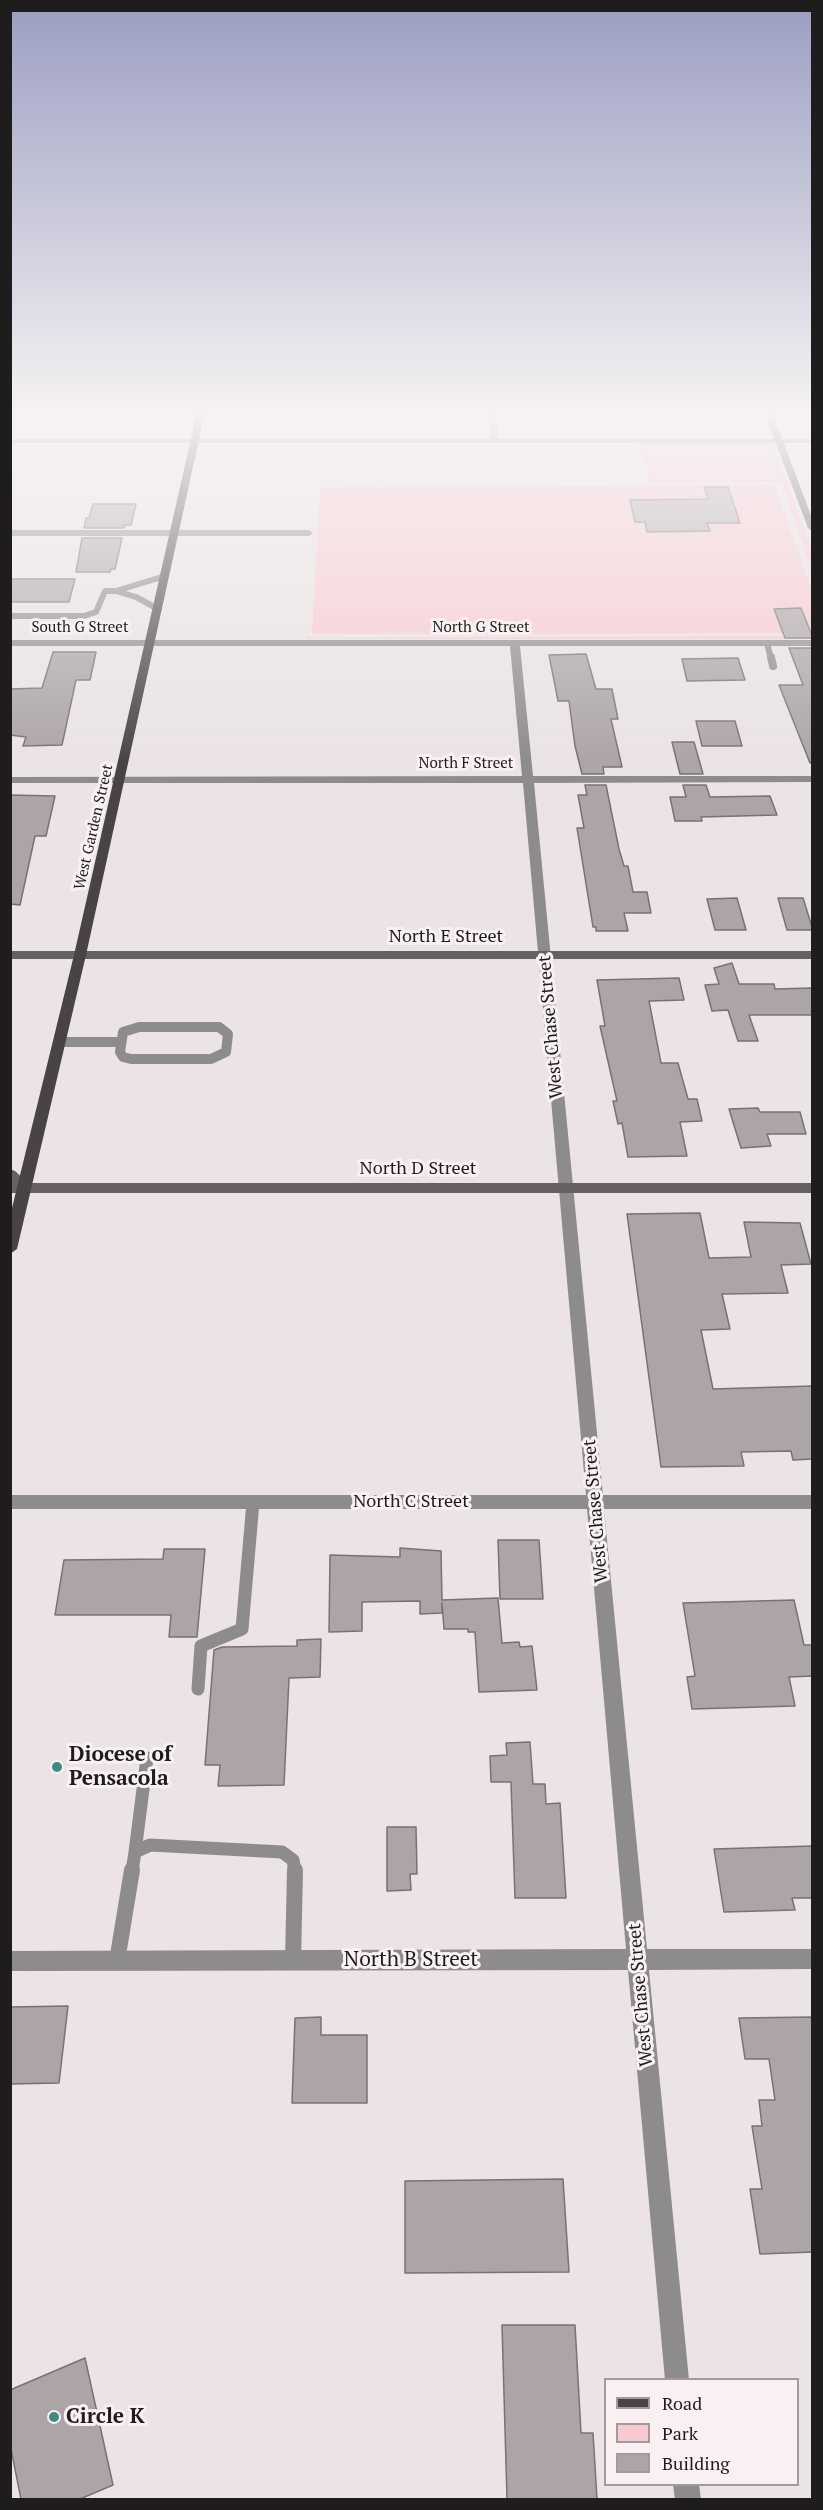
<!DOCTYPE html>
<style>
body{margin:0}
#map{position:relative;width:823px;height:2510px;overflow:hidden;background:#ebe3e4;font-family:"PT Serif",serif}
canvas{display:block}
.frame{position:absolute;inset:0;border:12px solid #1f1c1d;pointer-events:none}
.legend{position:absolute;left:604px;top:2378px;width:195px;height:108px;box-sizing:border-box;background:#f9f0f1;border:2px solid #a29b9c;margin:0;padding:8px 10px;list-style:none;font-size:18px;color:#1f1c1d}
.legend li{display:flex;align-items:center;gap:12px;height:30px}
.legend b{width:30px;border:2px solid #a29b9c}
</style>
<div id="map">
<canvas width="823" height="2510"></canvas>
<div class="frame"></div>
<ul class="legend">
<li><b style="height:8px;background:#494343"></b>Road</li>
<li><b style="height:16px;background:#f8c9cf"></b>Park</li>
<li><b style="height:16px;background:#aca4a5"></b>Building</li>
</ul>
</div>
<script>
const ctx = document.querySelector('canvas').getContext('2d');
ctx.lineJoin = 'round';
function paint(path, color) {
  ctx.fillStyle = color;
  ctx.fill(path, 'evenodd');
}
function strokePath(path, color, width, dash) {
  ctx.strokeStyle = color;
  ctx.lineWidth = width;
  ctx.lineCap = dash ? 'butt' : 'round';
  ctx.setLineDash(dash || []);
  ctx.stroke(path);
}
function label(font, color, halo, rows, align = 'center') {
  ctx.font = font + ' "PT Serif",serif';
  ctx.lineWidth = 6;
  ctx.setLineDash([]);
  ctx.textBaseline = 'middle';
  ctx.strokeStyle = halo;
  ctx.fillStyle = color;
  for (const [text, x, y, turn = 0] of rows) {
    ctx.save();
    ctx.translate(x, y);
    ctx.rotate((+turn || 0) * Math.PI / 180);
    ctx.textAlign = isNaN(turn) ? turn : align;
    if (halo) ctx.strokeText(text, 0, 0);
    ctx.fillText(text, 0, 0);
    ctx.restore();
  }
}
const green = new Path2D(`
 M639,443H772L812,549V570L781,484L773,482L651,483Z
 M774,484L812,591V633L312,634L320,487Z
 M307,636L312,638L812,636V639H307Z`);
const building = new Path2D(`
 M704,487H728L740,523H707L710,531L647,532L645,522H635L630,500L708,499Z
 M93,504H136L131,525H125L124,528H84L86,518H89Z
 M82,538H122L115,569H111L110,572H76Z
 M10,579H75L69,602H10Z
 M801,608L813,638H785L774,609Z
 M789,648H813V762L810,763L779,685H803Z
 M53,652H96L90,680H76L62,745L23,746L26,737L10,735V689L42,688Z
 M586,654L596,689H612L618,719H611L622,767H603L604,774H582L575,746L569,701H558L549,655Z
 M738,658L745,680L687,681L682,659Z
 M696,721H735L742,746H702Z
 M672,742H694L703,774H680Z
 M585,785H606L619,849L624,866H628L633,892H647L651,913H624L628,931H596V927H593L577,828H584L578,795H587Z
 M683,785H706L710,797L770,796L777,815L701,817L702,821H675L670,797H686Z
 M10,795L55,796L46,836H35L20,905L10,904Z
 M737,898L746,930H715L707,899Z
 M778,898H803L813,930H787Z
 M732,963L739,984H774L775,989L813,988V1015H749L758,1041H738L728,1010L712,1011L705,985L719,984L714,968Z
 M679,978L684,1000L649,1001L661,1063H678L688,1099H697L702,1121L680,1122L687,1156L628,1157L622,1123L618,1124L613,1101H617L600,1026H605L597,980Z
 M758,1108L760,1112H800L806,1134H767L771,1146L741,1148L729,1109Z
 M700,1213L709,1258L751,1257L744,1222L800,1223L811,1264L781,1265L788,1293L722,1294L730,1329L701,1330L713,1389L813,1386V1459L793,1460L791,1451L741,1452L744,1466L661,1467L627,1214Z
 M498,1540H539L543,1599H500Z
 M400,1548L441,1551L442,1600L498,1598L502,1643L519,1642L520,1647L532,1646L537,1690L479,1692L475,1632H468V1629H444L442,1603V1613L420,1614V1601L362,1602V1631L329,1632L330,1555L400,1557Z
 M164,1549H205L197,1637H169L171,1615H55L64,1560L163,1559Z
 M794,1600L804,1645H813V1676L789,1677L795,1706L692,1709L687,1677L695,1676L683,1603Z
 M321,1639L320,1677L289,1678L284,1785L218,1786L220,1765H205L214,1650L222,1647L297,1646V1640Z
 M530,1742L533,1784H545L546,1804L560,1803L566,1898H515L511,1782H491L490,1756L507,1755L506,1743Z
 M387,1827H416L417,1874H410L411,1890L387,1891Z
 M813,1846V1898H792L795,1910L724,1912L714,1849Z
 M68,2006L59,2083L10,2084V2007Z
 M321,2017V2035H367V2103H292L295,2018Z
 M813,2017V2252L760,2254L750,2189H762L752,2126H762L759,2100H775L769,2059H745L739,2018Z
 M563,2179L569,2272L405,2273V2181Z
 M502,2325H575L581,2433H593L597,2499H507Z
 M85,2358L113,2485L80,2499H21L10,2444V2390Z`);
const laneFar4 = new Path2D(`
 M158,609L136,597L116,591L165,576
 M10,616H84L96,612L105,591H116
 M767,643L771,659`);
const laneFar3 = new Path2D(`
 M771,657L773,666`);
const laneFar2 = new Path2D(`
 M139,1027H219L228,1034L226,1052L211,1059H131L123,1057L120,1052L123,1032Z
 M59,1042H121`);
const laneFar1 = new Path2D(`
 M198,1689L201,1646L242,1629L253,1502
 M135,1852L147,1758
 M132,1871L135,1852L150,1845L282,1852L293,1860L295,1871`);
const lane = new Path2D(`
 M293,1960L295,1870
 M117,1961L132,1870`);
const street = new Path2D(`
 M488,412H496L499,439H812V443H10V439H491Z
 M10,530H309L313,533L309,536H10Z
 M10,640H812V646H520L533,776H812V782L534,783L603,1495H812V1509H604L647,1949H812V1969L649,1970L689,2380H665L628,1970L10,1971V1951L626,1949L587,1509H10V1495H586L523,783H10V777L522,776L510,646H10Z
 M673,2484H699L701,2500H675Z`);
const secondary = new Path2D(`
 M764,412H772L812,518V531L808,528Z
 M10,951H812V959H10Z
 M10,1169L15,1171L28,1183H812V1193H10Z`);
const primary = new Path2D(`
 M197,412H205L86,955L17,1249L10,1254V1216L74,955Z`);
const markers = [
 [57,1767,6,"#418983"],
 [54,2417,6,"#418983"]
];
const farStreetnames = [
 ["South G Street",80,628],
 ["North G Street",481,628],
 ["North F Street",466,764],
 ["West Garden Street",94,827,-77]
];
const streetNames = [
 ["North E Street",446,937],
 ["West Chase Street",551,1027,-95],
 ["North D Street",418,1169],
 ["North C Street",411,1502],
 ["West Chase Street",596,1511,-95],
 ["West Chase Street",641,1995,-95]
];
const nearPoinames = [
 ["Diocese of",69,1755],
 ["Pensacola",69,1779],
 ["Circle K",66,2417]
];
const nearStreetnames = [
 ["North B Street",411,1960]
];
paint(green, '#f8c9cf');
paint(building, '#aca4a5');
strokePath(building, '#797172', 1.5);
strokePath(laneFar4, '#8e8b8b', 6);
strokePath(laneFar3, '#8e8b8b', 8);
strokePath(laneFar2, '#8e8b8b', 10);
strokePath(laneFar1, '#8e8b8b', 13);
strokePath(lane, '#8e8b8b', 16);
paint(street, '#8e8b8b');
paint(secondary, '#656061');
paint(primary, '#494343');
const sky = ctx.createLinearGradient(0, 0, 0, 763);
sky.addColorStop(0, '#9b9ec2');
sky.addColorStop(0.54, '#f6f2f3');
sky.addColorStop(1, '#f6f2f300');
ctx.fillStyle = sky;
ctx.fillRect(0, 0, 823, 763);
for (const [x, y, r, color] of markers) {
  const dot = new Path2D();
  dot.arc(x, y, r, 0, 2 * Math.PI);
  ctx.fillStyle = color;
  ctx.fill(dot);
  strokePath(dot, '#f9f0f1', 2);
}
label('15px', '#1f1c1d', '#f9f0f1', farStreetnames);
label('18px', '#1f1c1d', '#f9f0f1', streetNames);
label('bold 21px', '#1f1c1d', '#f9f0f1', nearPoinames, 'left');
label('21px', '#1f1c1d', '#f9f0f1', nearStreetnames);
</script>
